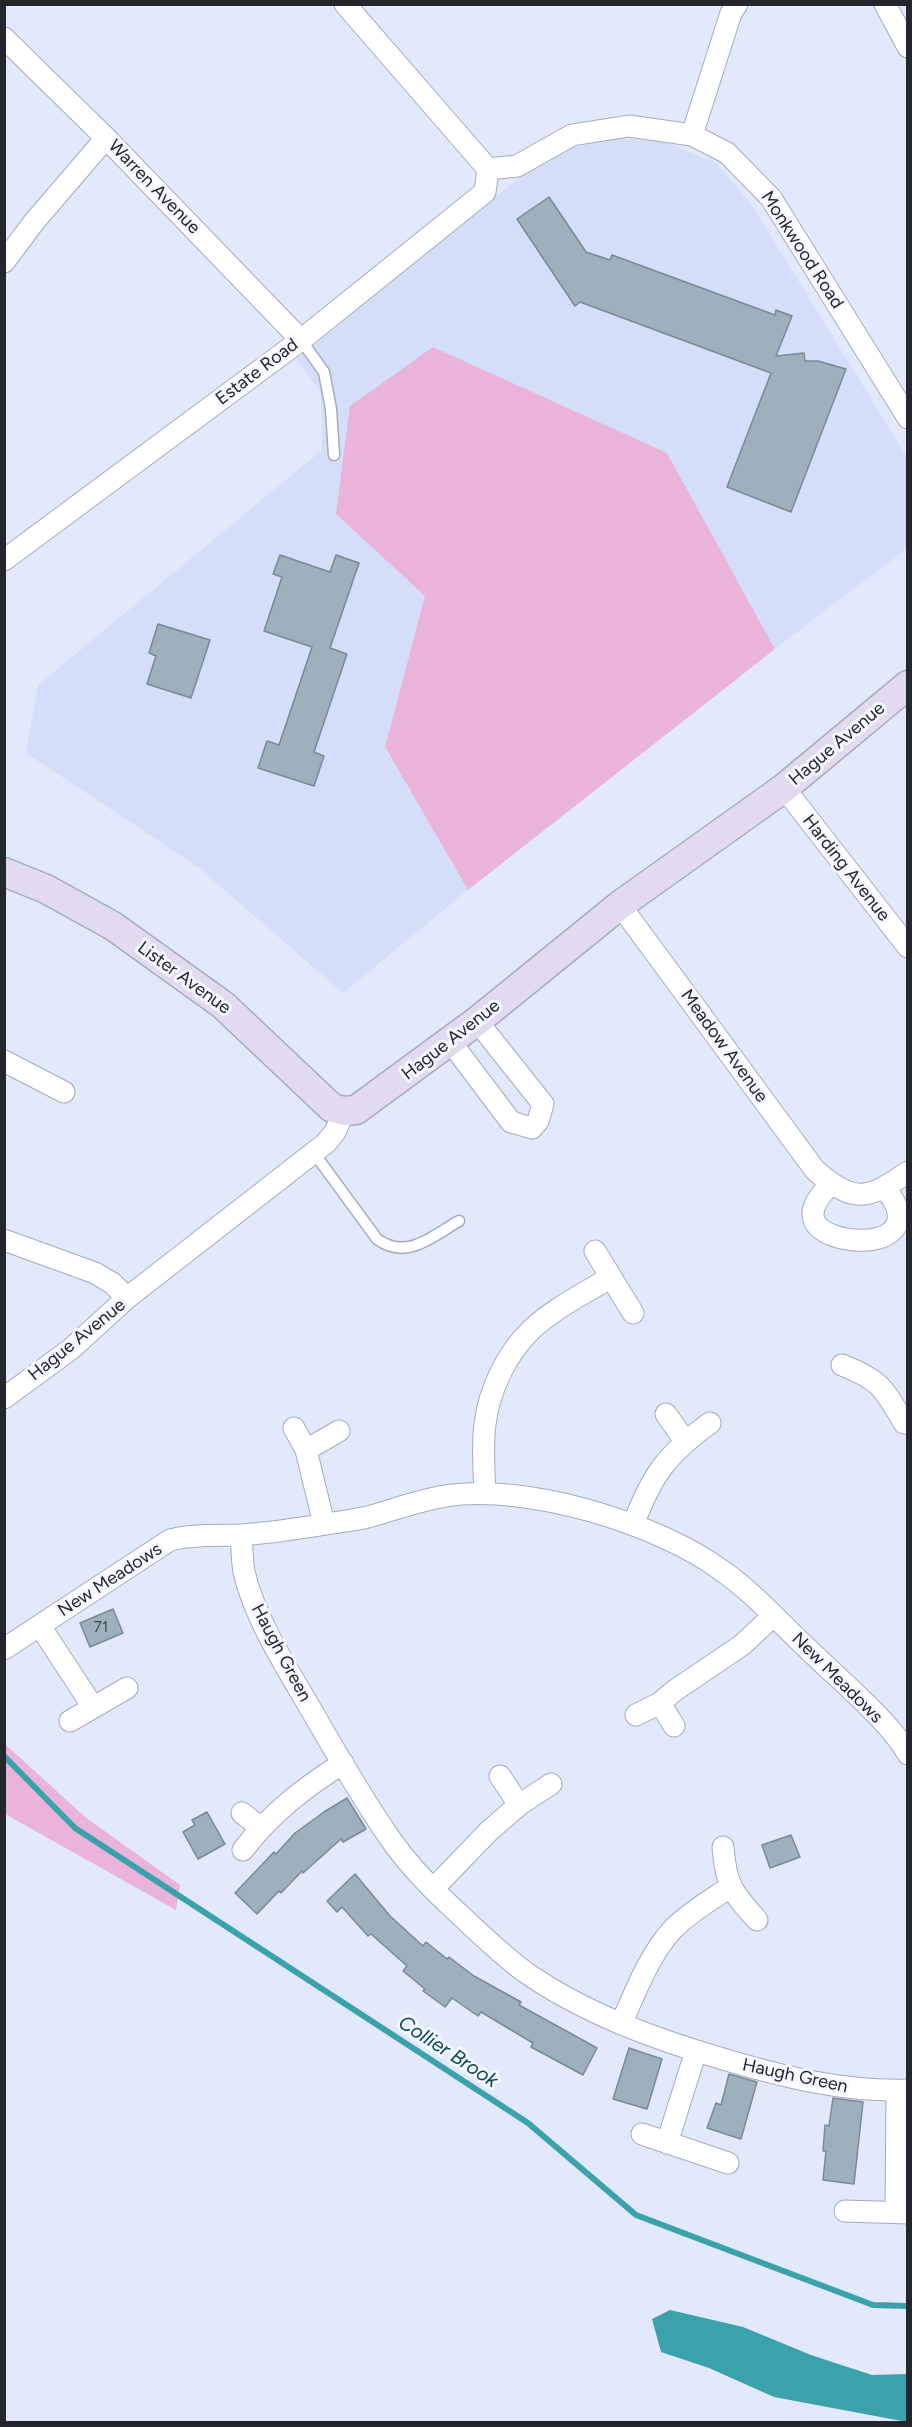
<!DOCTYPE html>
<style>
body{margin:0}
#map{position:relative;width:912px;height:2427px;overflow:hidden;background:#e2e9fd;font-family:Figtree,sans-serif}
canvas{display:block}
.frame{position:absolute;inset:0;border:6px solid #23262d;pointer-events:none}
</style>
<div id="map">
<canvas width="912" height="2427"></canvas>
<div class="frame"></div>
</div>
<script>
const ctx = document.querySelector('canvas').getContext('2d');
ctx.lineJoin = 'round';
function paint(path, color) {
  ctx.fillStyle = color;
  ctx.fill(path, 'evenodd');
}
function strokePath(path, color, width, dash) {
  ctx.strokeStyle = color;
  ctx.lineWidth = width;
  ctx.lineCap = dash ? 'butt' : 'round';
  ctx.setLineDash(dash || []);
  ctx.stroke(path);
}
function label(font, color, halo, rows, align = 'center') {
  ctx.font = font + ' Figtree,sans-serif';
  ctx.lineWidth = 6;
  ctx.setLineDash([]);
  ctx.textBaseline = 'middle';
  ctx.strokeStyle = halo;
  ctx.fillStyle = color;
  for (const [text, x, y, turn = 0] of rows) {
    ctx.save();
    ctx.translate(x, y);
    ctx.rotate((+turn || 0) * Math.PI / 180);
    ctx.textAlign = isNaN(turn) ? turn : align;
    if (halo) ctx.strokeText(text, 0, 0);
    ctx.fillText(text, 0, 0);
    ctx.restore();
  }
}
const built = new Path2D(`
 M620,138L662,141L716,163L751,204L907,457V548L775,649L667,453L336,514L426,596L385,748L468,890L343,993L198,867L26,753L38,685L322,450L321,393L297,359L535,165L574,147Z`);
const green = new Path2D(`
 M433,347L667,453L775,649L468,890L385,747L425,596L336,514L350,406Z
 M4,1743L85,1817L180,1885L176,1910L5,1814Z`);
const water = new Path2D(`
 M670,2310L743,2327L811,2355L872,2375L907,2374V2422L774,2397L709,2368L661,2352L652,2319Z`);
const stream = new Path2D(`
 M4,1756L75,1828L528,2123L636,2215L873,2305L908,2306`);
const building = new Path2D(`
 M549,197L586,252L610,260L612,255L775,315L776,310L792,316L776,356L804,353L805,361H818L846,369L791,512L727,487L771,373L580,302L575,306L517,219Z
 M280,555L330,572L336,555L359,563L330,648L347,654L314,752L324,756L314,786L258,768L267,741L279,745L312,647L264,631L282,577L273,574Z
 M158,624L210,640L191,698L147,684L156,656L149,653Z
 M113,1609L123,1633L90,1647L80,1623Z
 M347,1798L366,1829L343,1842L341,1839L303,1873L302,1871L281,1893L279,1891L257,1914L235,1893L274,1852L276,1854L295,1833L324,1812Z
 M207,1812L225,1844L198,1859L183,1832L195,1825L192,1820Z
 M791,1835L800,1857L770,1868L762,1845Z
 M355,1874L390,1916L423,1946L426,1942L447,1959L449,1957L474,1976L521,2002L519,2005L597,2048L583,2075L531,2047L533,2043L481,2012L478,2016L452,1998L445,2007L423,1991L425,1989L403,1971L407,1966L371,1934L368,1936L342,1907L337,1912L327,1901Z
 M629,2048L662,2059L647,2109L613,2099Z
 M729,2074L757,2082L741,2139L707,2128L716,2103L721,2105Z
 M833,2098L863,2102L854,2184L823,2180L826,2151H823L825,2125L829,2126Z`);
const lane = new Path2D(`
 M301,340L324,372L331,409L334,455
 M314,1153L377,1239C407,1261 432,1236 459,1221`);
const street = new Path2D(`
 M345,4L488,169L517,166L572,135L629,126L692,135L727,153L771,198L908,418
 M885,4L908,47
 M4,38L106,138L301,340
 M692,135L731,13L737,4
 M4,262L34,222L106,138
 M4,560L301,340L485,192L488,169
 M784,788L908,947
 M620,905L815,1170C854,1204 867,1200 908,1172
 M450,1041L511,1122L532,1128L538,1121L543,1104L477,1021
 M4,1061L64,1092
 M831,1183C823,1193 809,1206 814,1220C823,1246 910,1252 897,1208C895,1201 889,1194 885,1188
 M4,1240L95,1273L112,1283L127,1298
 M595,1251L633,1313
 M842,1365C881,1380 884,1389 904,1423H908
 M4,1398L71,1349L127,1298L326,1143L335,1132L344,1111
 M666,1414L685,1441
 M294,1428L306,1450L324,1524
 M306,1450L339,1431
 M485,1493C484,1470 482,1446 485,1424C489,1391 506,1354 531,1330C554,1308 584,1294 611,1277
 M633,1525C652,1475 666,1455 710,1423
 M241,1535C242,1547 242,1560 244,1572C256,1623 291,1674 317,1720C341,1761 366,1805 394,1844C412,1869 435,1892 458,1913C479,1933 501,1954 525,1972C584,2013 654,2039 723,2059C784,2077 843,2092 908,2090
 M40,1626L93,1707
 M4,1649L170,1540C195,1534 217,1536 242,1535C266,1533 290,1530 314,1526C332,1523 350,1521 368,1517C394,1510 419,1500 446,1496C525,1483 657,1523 721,1570C753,1592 780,1623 808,1649C837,1678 888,1719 908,1754
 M660,1703L674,1726
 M636,1715L660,1703L674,1691L742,1645L773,1616
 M70,1721L127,1688
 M500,1776L519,1805
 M242,1813L260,1827
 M723,1847C726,1885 732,1892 757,1920
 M243,1850C271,1813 304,1788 343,1763
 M433,1889L489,1831L519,1805L551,1784
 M621,2024C636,1991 649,1955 673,1929C690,1912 711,1900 730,1887
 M642,2134L728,2163
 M667,2143L696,2051
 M845,2211L908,2213
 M896,2212L897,2091`);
const secondary = new Path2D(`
 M4,872L46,889L113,926L223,1005L332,1108L344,1111L356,1110L477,1021L620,905L784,788L908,685`);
const numberNames = [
 ["71",101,1628]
];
const streetNames = [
 ["Warren Avenue",154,187,46],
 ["Monkwood Road",802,250,57],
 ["Estate Road",257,372,-37],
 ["Hague Avenue",837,744,-40],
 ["Harding Avenue",846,868,52],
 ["Lister Avenue",184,978,36],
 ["Hague Avenue",451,1040,-38],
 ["Meadow Avenue",724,1046,54],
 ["Hague Avenue",77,1340,-39],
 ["New Meadows",110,1580,-33],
 ["Haugh Green",281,1653,62],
 ["New Meadows",837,1678,45],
 ["Haugh Green",795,2076,12]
];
const waterNames = [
 ["Collier Brook",448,2052,33]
];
paint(built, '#d4def8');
paint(green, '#eab3da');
paint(water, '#3ba2ab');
strokePath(stream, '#3ba2ab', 6);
paint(building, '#9db0bc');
strokePath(building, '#788a96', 1.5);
strokePath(lane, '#a4abbd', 13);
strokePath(street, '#a4abbd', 23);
strokePath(secondary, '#a4abbd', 31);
strokePath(lane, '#fff', 10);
strokePath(street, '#fff', 21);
strokePath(secondary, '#e2daee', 28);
label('15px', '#424851', null, numberNames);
label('18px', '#23262d', '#f4f7ff', streetNames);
label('italic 20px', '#0b494e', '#f4f7ff', waterNames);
</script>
